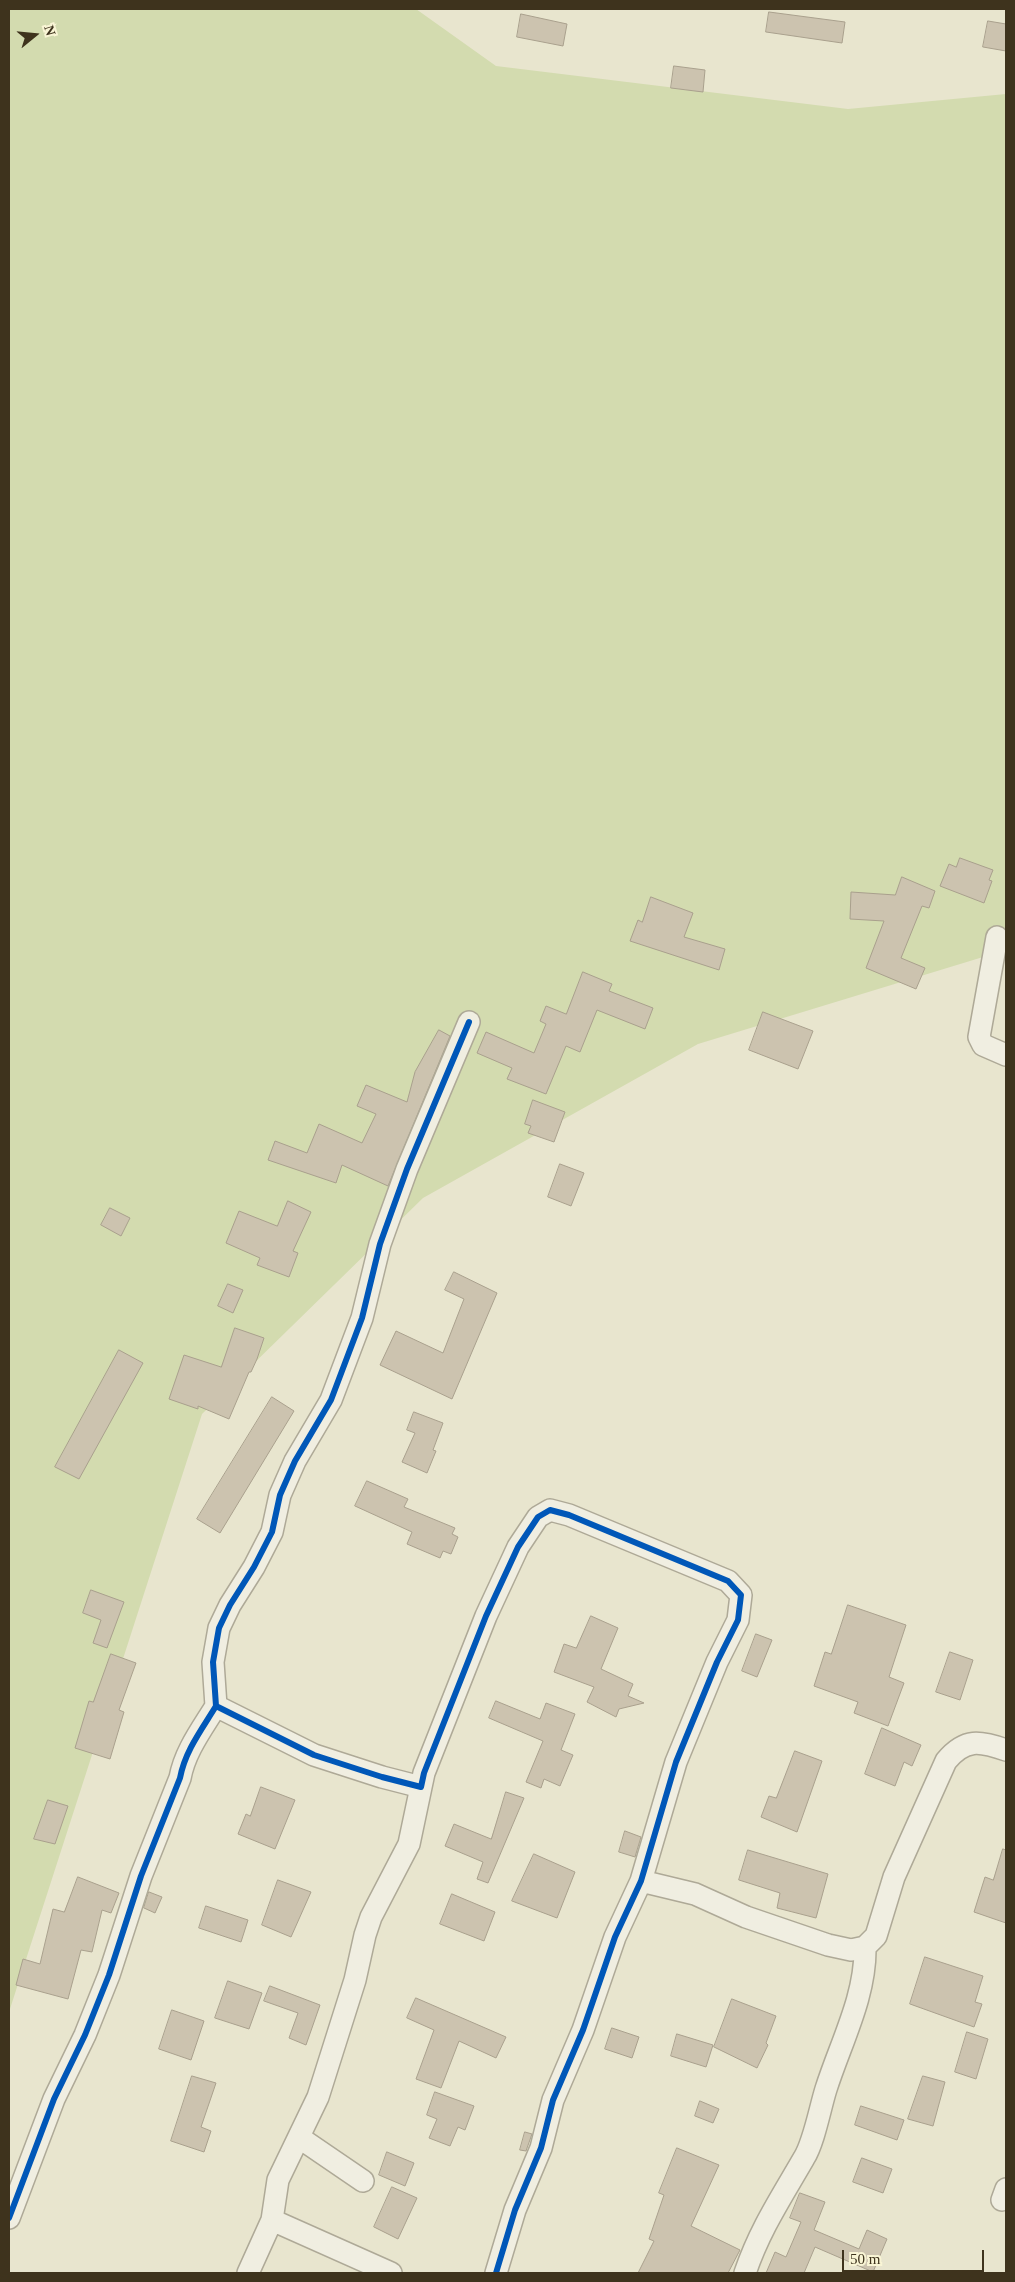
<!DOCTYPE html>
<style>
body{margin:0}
#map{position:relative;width:1015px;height:2282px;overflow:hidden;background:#e8e5ce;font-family:"Times New Roman",serif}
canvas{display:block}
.frame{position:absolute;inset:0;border:10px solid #3e331d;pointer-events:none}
.north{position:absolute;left:10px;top:10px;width:50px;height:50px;-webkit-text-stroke:4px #f9f5d5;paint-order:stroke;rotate:73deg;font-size:14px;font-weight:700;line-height:20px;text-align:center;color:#3e331d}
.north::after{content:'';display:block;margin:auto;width:18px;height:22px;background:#3e331d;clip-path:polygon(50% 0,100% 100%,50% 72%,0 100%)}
.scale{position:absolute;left:842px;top:2250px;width:142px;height:22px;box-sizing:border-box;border:2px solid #3e331d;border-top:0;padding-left:6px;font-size:15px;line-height:18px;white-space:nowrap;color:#3e331d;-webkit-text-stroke:4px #f9f5d5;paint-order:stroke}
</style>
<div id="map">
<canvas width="1015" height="2282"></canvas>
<div class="frame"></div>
<div class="north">N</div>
<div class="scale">50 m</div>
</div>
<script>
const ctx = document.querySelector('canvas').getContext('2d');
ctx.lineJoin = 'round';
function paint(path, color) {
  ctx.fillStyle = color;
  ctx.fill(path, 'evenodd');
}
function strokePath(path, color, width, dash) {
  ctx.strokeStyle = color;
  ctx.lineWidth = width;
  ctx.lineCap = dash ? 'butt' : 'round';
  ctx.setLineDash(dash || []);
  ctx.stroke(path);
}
const green = new Path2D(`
 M9,9H416L496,66L848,109L1006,94V950L698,1044L423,1198L202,1414L9,2012Z`);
const building = new Path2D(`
 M769,12L845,22L842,43L766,32Z
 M521,14L567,24L563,46L517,37Z
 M988,21L1006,24V51L983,47Z
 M674,66L705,70L703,92L671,88Z
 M960,858L993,870L989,880L992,881L984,903L940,886L949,864L956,867Z
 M902,877L935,891L929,908L922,906L901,958L925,968L916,989L866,968L884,921L850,919L851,892L895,895Z
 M651,897L693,913L684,937L725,949L719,970L630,941L638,920L642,922Z
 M583,972L612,984L609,991L653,1008L645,1029L597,1010L580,1052L566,1046L546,1094L507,1079L512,1068L477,1053L486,1032L534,1053L546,1024L540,1021L546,1006L566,1014Z
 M763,1012L813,1031L798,1069L749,1050Z
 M439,1030L450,1036L388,1186L342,1165L336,1183L268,1160L275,1141L307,1153L319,1124L362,1143L376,1114L357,1106L366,1085L407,1102L415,1072Z
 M533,1100L565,1112L554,1142L528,1133L531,1126L525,1124Z
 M560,1164L584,1173L571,1206L548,1197Z
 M288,1201L311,1212L293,1251L298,1253L289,1277L257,1265L260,1258L226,1243L239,1211L277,1226Z
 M110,1208L130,1218L121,1236L101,1225Z
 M454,1272L497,1293L452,1399L380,1365L396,1331L443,1353L464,1299L445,1290Z
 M228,1284L243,1290L233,1313L218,1306Z
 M235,1328L264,1338L257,1359L251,1372H249L229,1419L198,1406V1409L169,1399L184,1355L221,1367Z
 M119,1350L143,1363L79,1479L55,1467Z
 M272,1397L294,1411L220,1533L197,1519Z
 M414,1412L443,1423L433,1450L436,1451L427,1473L402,1462L415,1433L407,1430Z
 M367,1481L408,1499L404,1507L455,1528L452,1534L458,1537L451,1554L443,1551L440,1558L407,1544L412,1532L355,1506Z
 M91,1590L124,1602L107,1648L93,1643L101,1620L83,1613Z
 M848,1605L906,1625L889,1677L904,1683L888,1726L854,1713L858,1702L814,1686L825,1652L831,1654Z
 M591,1616L618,1628L601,1669L633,1684L628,1696L644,1703L619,1709L616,1717L587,1702L594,1687L554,1672L564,1644L576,1648Z
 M756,1634L772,1640L757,1677L742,1671Z
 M950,1652L973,1660L960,1700L936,1692Z
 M111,1654L136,1663L119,1710L124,1712L110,1759L75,1748L89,1701L93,1702Z
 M496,1701L540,1719L546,1703L575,1714L561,1750L573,1755L560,1786L544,1779L541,1788L526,1782L543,1741L489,1718Z
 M882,1728L921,1745L912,1766L904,1762L895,1786L865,1774Z
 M795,1751L822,1761L797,1832L761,1817L769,1796L776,1798Z
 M261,1787L295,1800L275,1849L238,1834L246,1814L250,1816Z
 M506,1792L524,1798L488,1883L477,1879L483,1862L445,1846L454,1824L491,1839Z
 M48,1800L68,1806L55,1844L34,1839Z
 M625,1831L641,1837L635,1857L619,1852Z
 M1003,1849L1006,1850V1923L974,1912L985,1877L993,1880Z
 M748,1850L828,1874L816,1918L777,1908L780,1893L739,1880Z
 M534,1854L575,1872L557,1918L512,1901Z
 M78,1877L119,1893L111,1913L102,1910L92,1952L81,1950L68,1999L16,1985L23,1959L40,1964L53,1909L64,1912Z
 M278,1880L311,1892L291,1937L262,1925Z
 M149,1892L162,1897L155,1913L144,1908Z
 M452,1894L495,1912L484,1941L440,1924Z
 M206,1906L248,1920L241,1942L199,1928Z
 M925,1957L983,1976L975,2002L982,2004L974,2027L910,2004Z
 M228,1981L262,1993L249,2029L215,2018Z
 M270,1986L320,2005L306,2045L289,2038L298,2013L264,2001Z
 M416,1998L506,2037L496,2058L459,2041L441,2088L416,2079L434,2030L407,2018Z
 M732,1999L776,2016L766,2043L768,2045L757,2068L714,2047Z
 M172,2010L204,2021L191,2060L159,2049Z
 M612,2028L639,2037L632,2058L605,2049Z
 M967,2032L988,2039L976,2079L955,2072Z
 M677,2034L713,2045L706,2067L671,2056Z
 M192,2076L216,2083L201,2127L211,2131L204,2152L171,2141Z
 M923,2076L945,2082L933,2126L908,2119Z
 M435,2092L474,2106L465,2130L458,2127L450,2146L429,2138L437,2119L427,2115Z
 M700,2101L719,2109L713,2123L695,2116Z
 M861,2106L904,2120L897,2140L855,2125Z
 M525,2132L532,2134L526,2151L520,2150Z
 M677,2148L719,2165L691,2226L740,2250L728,2273H638L654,2241L649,2239L664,2195L659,2193Z
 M387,2152L414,2163L405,2186L379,2175Z
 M862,2158L892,2169L883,2193L853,2182Z
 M392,2187L417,2198L398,2239L374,2227Z
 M800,2193L825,2202L814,2230L859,2249L867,2230L887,2239L873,2272L815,2247L804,2273H766L775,2252L786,2257L801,2222L790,2218Z`);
const minor = new Path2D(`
 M997,937L979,1037L983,1045L1006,1055
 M216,1706L213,1662L219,1628L230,1605L254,1567L272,1532L280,1495L295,1461L331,1400L362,1318L380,1244L407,1169L469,1022
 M641,1881L695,1894L746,1917L828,1945L851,1950L865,1947L876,1936L894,1877L946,1761C965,1738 980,1741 1006,1750
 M300,2138L363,2181
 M1002,2200L1006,2189
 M9,2218L54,2099L85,2035L109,1975L141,1876L180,1778C185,1751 202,1729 216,1706L314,1755L382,1777L421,1787L424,1773L486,1616L518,1547L538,1517L550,1510L569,1515L728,1581L741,1595L738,1620L717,1662L676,1762L641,1881L615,1937L583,2030L553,2100L541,2148L515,2210L496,2273
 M272,2220L391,2273
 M248,2273L272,2220L278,2180L318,2097L355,1980L365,1935L371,1917L409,1844L421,1787
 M745,2273C760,2229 781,2198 804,2158C814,2142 820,2108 826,2089C841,2042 866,1996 865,1947`);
const cycleway = new Path2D(`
 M216,1706L213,1662L219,1628L230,1605L254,1567L272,1532L280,1495L295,1461L331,1400L362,1318L380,1244L407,1169L469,1022
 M9,2218L54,2099L85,2035L109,1975L141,1876L180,1778C185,1751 202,1729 216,1706L314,1755L382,1777L421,1787L424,1773L486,1616L518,1547L538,1517L550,1510L569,1515L728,1581L741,1595L738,1620L717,1662L676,1762L641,1881L615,1937L583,2030L553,2100L541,2148L515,2210L496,2273`);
paint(green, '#d3dbaf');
paint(building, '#ccc3af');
strokePath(building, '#a9a08d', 1);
strokePath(minor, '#aea997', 24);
strokePath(minor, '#f0eee1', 21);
strokePath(cycleway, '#0057b8', 6);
</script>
